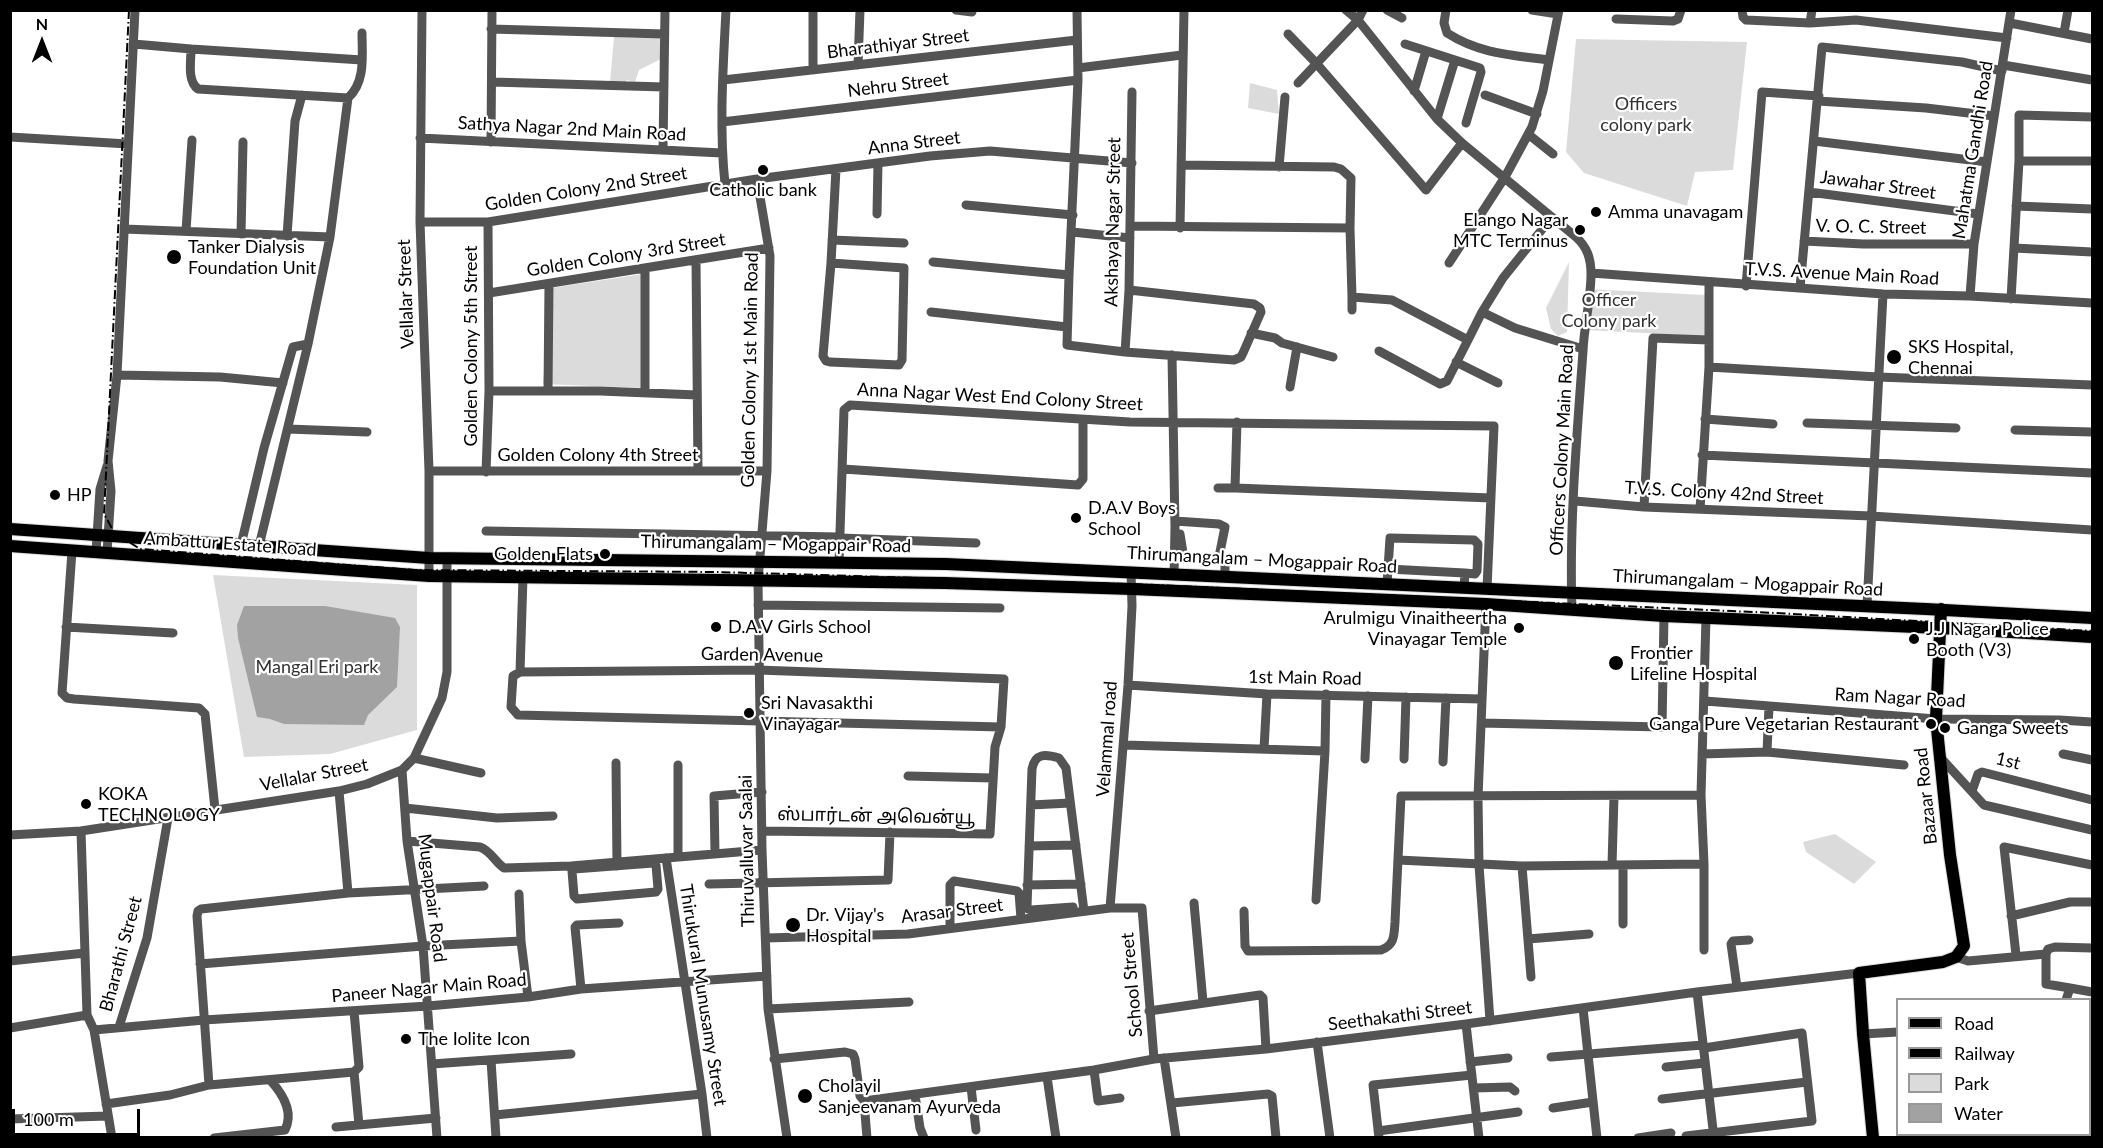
<!DOCTYPE html>
<meta charset="utf-8">
<style>
body{margin:0}
#map{position:relative;width:2103px;height:1148px;overflow:hidden;background:#fff;font-family:Lato,sans-serif}
canvas{display:block}
.frame{position:absolute;inset:0;border:12px solid #000;pointer-events:none}
.legend{position:absolute;left:1896px;top:998px;width:195px;height:138px;box-sizing:border-box;background:#fff;border:2px solid #999;margin:0;padding:8px 10px;list-style:none;font-size:18px;color:#000}
.legend li{display:flex;align-items:center;gap:12px;height:30px}
.legend b{width:30px;border:2px solid #999}
.north{position:absolute;left:12px;top:12px;width:60px;height:60px;-webkit-text-stroke:4px #fff;paint-order:stroke;rotate:0deg;font-size:16px;font-weight:700;line-height:24px;text-align:center;color:#000}
.north::after{content:'';display:block;margin:auto;width:21px;height:27px;background:#000;clip-path:polygon(50% 0,100% 100%,50% 72%,0 100%)}
.scale{position:absolute;left:12px;top:1109px;width:128px;height:27px;box-sizing:border-box;border:3px solid #000;border-top:0;padding-left:8px;font-size:18px;line-height:21px;white-space:nowrap;color:#000;-webkit-text-stroke:4px #fff;paint-order:stroke}
</style>
<div id="map">
<canvas width="2103" height="1148"></canvas>
<div class="frame"></div>
<ul class="legend">
<li><b style="height:8px;background:#000"></b>Road</li>
<li><b style="height:8px;background:#000"></b>Railway</li>
<li><b style="height:16px;background:#dbdbdb"></b>Park</li>
<li><b style="height:16px;background:#a2a2a2"></b>Water</li>
</ul>
<div class="north">N</div>
<div class="scale">100 m</div>
</div>
<script>
const ctx = document.querySelector('canvas').getContext('2d');
ctx.lineJoin = 'round';
function paint(path, color) {
  ctx.fillStyle = color;
  ctx.fill(path, 'evenodd');
}
function strokePath(path, color, width, dash) {
  ctx.strokeStyle = color;
  ctx.lineWidth = width;
  ctx.lineCap = dash ? 'butt' : 'round';
  ctx.setLineDash(dash || []);
  ctx.stroke(path);
}
function label(font, color, halo, rows, align = 'center') {
  ctx.font = font + ' Lato,"Noto Sans Tamil",sans-serif';
  ctx.lineWidth = 4.5;
  ctx.setLineDash([]);
  ctx.textBaseline = 'middle';
  ctx.strokeStyle = halo;
  ctx.fillStyle = color;
  for (const [text, x, y, turn = 0] of rows) {
    ctx.save();
    ctx.translate(x, y);
    ctx.rotate((+turn || 0) * Math.PI / 180);
    ctx.textAlign = isNaN(turn) ? turn : align;
    if (halo) ctx.strokeText(text, 0, 0);
    ctx.fillText(text, 0, 0);
    ctx.restore();
  }
}
const green = new Path2D(`
 M614,37L662,38L661,59L639,70L635,82L627,80L624,83L610,82Z
 M1576,39L1747,42L1733,170L1695,172L1687,206L1584,173L1566,152Z
 M1250,83L1277,90L1279,114L1248,108Z
 M1569,262L1567,332L1558,336L1551,329L1546,308Z
 M643,274V388L543,384L551,288Z
 M1587,289L1705,295V336L1585,330Z
 M213,575L417,585V730L330,754L244,757Z
 M1835,834L1876,862L1854,884L1806,852L1803,842Z`);
const water = new Path2D(`
 M244,606H325L395,618L400,627L397,687L368,715L364,725L284,724L270,719L257,717L238,638L237,625Z`);
const minor = new Path2D(`
 M422,10L420,222L429,471V576
 M813,10V70
 M956,10L972,12
 M1077,10L1078,80L1069,275L1067,345L1125,352L1234,360L1241,357L1243,353L1261,312L1260,308L1254,304L1129,290
 M1346,10L1358,20L1437,119L1462,143L1576,237C1587,247 1591,258 1591,274C1591,299 1584,326 1583,351C1577,435 1569,525 1572,609
 M1387,10L1402,18
 M1446,10L1444,23L1447,33C1480,54 1511,55 1548,60
 M1532,10L1558,14
 M1742,10L1743,17L1746,20L1810,23L1856,20L2007,38
 M1616,19L1673,21L1678,19L1681,10
 M1810,23L1812,10
 M2010,23L2092,39
 M491,29L664,34
 M2064,33L2068,10
 M1288,34L1316,63L1426,190L1462,143
 M134,44L191,49C191,62 187,81 198,89L348,98C366,82 362,55 362,33
 M1405,44L1480,68L1481,72L1466,123
 M191,49L362,60
 M858,65L860,10
 M2003,65L2092,80
 M1078,68L1182,55
 M723,80L1077,40
 M492,82L664,87
 M1298,83L1358,20L1363,10
 M1414,91L1426,51
 M1485,95L1537,114
 M1818,101L1926,108L1994,116
 M1437,119L1455,60
 M722,122L1078,80
 M1528,134L1553,154
 M10,137L128,144
 M420,138L722,153
 M1814,141L1987,162
 M491,142L492,10
 M663,150L665,10
 M2019,161H2092
 M1181,165L1334,167L1341,169L1351,178L1350,228L1352,297L1392,300L1468,340L1482,312L1515,328L1583,349
 M1279,167L1285,97
 M757,179L770,256L767,471L758,581L762,850L768,1009L787,1138
 M725,184C719,127 723,69 726,10
 M1809,192L1978,214
 M966,205L1073,215
 M2016,206L2092,209
 M877,214L878,163
 M420,222H488L757,179L930,156L990,151L1132,163
 M1130,226L1350,228
 M1180,228L1184,10
 M124,229L330,237L348,98
 M186,231L192,140
 M1072,232L1130,238
 M241,234L243,142
 M287,236L295,121L302,95
 M832,240L904,243
 M1804,241L1863,244H1974
 M2014,248L2092,252
 M696,260L698,471
 M933,262L1069,275
 M831,263L904,268L902,360L899,365L830,362L826,361L823,356L831,263L836,169
 M1449,263L1505,177L1532,127L1543,91L1559,10
 M645,269V393
 M1591,273L1883,294L1970,296L2092,303
 M1746,286L1762,92L1819,96
 M1800,288L1822,47L1962,62L2002,71
 M489,293L769,248
 M1970,296L1974,244L2011,10
 M2011,299L2019,161V115L2092,117
 M1352,310V297
 M931,312L1067,327
 M1482,312L1503,278L1552,217
 M1251,333L1275,338L1282,343L1333,357
 M1379,351L1440,384L1447,381L1468,340
 M1125,352L1129,290L1132,92
 M1172,355L1175,527L1174,575
 M1456,362L1498,383
 M1709,367L1878,377L2092,385
 M117,375L220,377L283,383
 M1290,387L1297,347
 M489,391H600L697,395
 M548,391L549,284
 M1705,419L1773,424
 M1237,422L1235,488L1491,498
 M1807,423L1956,428
 M288,429L367,432
 M2015,430L2092,432
 M1702,455L2092,473
 M843,469L1078,485L1083,479V420
 M429,471H767
 M486,472L489,391L488,222
 M1218,488H1235
 M1575,501L1644,507L1871,516L2092,530
 M1644,507L1653,338L1709,340
 M1700,509L1709,367V283
 M1175,521L1219,524L1225,527L1219,557L1184,559L1180,534
 M486,531L840,537
 M840,538L976,543
 M241,545L264,448L293,347L308,344L330,237
 M259,546L308,344
 M72,551L62,693L67,698L74,699L199,708L205,714L215,809
 M96,552L100,489L107,466
 M107,553L111,491L108,461L117,375L135,10
 M1219,557L1225,564V577
 M839,563L844,410L850,405L1130,422L1494,426L1487,589
 M1388,569L1465,573
 M1387,584L1390,538L1474,540L1478,544L1477,571L1475,574L1465,573L1464,588
 M1486,604L1478,797L1479,865L1490,1021
 M758,605L1000,608
 M1867,606L1883,294
 M66,627L173,633
 M520,672L523,577
 M1128,685L1267,694L1482,699
 M1705,701L1936,719L2059,720L2092,722
 M1481,723L1662,727L1664,616
 M1124,745L1325,751
 M1264,749L1267,694
 M1767,752L1769,706
 M1702,754L1767,752L1904,765
 M2063,754L2092,760
 M414,758L481,773
 M1941,758L1984,805L2092,830
 M1365,759L1368,696
 M1404,759L1406,697
 M1443,762L1446,698
 M616,763L617,866
 M402,770L407,841L423,946L437,1138
 M908,776L993,778
 M339,791L348,893
 M1972,791L1978,774L1982,772L2092,800
 M1031,805L1070,803
 M405,808L497,818L553,816
 M762,831L990,834L995,747L1001,727L1004,679L758,670L520,672L513,676L511,707L518,715L1001,727
 M10,835L81,831
 M407,841L480,847C491,851 495,862 504,868L571,866L762,850
 M1029,846L1076,845
 M715,854L714,796L762,792
 M678,856V765
 M666,858L702,1094L707,1138
 M1398,860L1522,866L1704,864
 M653,863L656,865L658,889L656,892L577,899L574,896L572,871L574,869Z
 M1612,865L1614,796
 M1623,865V924
 M1522,866L1531,977
 M709,884L888,880L890,832
 M1027,885L1081,884
 M1316,900L1325,751L1326,694
 M1194,903L1203,1002
 M1073,907L1031,910L1028,909L1027,906L1032,769C1035,753 1045,754 1059,758L1066,768L1084,911
 M1110,908L1128,685L1132,606L1131,572
 M1244,911L1245,946L1248,951L1381,950C1395,945 1394,935 1395,922L1401,796L1701,795
 M2011,916L2070,902H2092
 M950,928V885L954,881L1017,891L1019,893L1021,919
 M766,938L908,934L1110,908H1142L1154,1059
 M1528,939L1589,934
 M521,941L528,997
 M1704,950V864L1701,795L1706,618
 M2046,954V984L2070,988L2066,1000
 M2016,955L2004,847L2092,865
 M1956,957L1968,961L2046,954L2048,949L2055,947L2092,948
 M10,961L85,953
 M200,964L423,946L521,941L519,894
 M1737,987L1731,944L1733,941L1749,940
 M2070,988L2092,992
 M581,989L575,927L577,925L619,923
 M1697,992L1714,1138
 M1583,1008L1597,1138
 M768,1009L909,1002
 M354,1011L359,1067L354,1072L359,1125
 M1149,1011L1260,995L1263,998L1266,1049
 M1466,1024L1479,1138
 M119,1027L147,938L168,818
 M10,1028L87,1015
 M94,1030L204,1020L428,1006L528,997L581,989L767,976
 M1863,1034L1898,1032
 M2090,1037L2092,1038
 M1317,1042L1330,1138
 M1551,1057L1703,1045
 M1164,1058L1176,1138
 M774,1059L845,1052L853,1054L855,1059L860,1096L864,1101L867,1138
 M491,1060L496,1138
 M1470,1062L1508,1058
 M432,1064L571,1054
 M1666,1067L1705,1063
 M1094,1070L1098,1101L1120,1098
 M354,1072L209,1085L197,916L198,911L201,909L348,893L484,886
 M1047,1077L1056,1138
 M2090,1078H2092
 M971,1087L976,1130
 M1474,1088L1510,1087L1515,1091
 M915,1095L920,1128L924,1138
 M1662,1099L1807,1082
 M864,1101L1094,1070L1154,1059L1266,1049L1466,1024L1697,992L1859,973
 M1172,1103L1268,1094L1272,1096L1276,1138
 M106,1104L170,1095L209,1085
 M1553,1108L1593,1102
 M495,1115L702,1094
 M10,1119L108,1116
 M2090,1119H2092
 M336,1127L436,1118
 M1378,1131L1518,1112
 M1923,1134V1138
 M1984,1134V1138
 M2012,1134L2013,1138
 M1686,1136L1812,1121L1802,1033L1704,1048
 M112,1138L94,1030L87,1015L81,831L339,791L367,784L402,770L414,758L442,698L447,672V558
 M214,1138L285,1130C294,1112 282,1093 270,1080
 M1379,1138L1373,1085L1472,1075
 M1638,1138L1671,1133
 M1954,1138L1973,1134
 M2039,1138L2040,1134`);
const major = new Path2D(`
 M10,529L429,558L946,564L1926,609L2092,618
 M10,546L429,576L945,583L1132,589L1486,604L1664,616L1961,629L2092,637
 M1873,1138L1863,1034L1859,973L1943,962L1956,957L1964,946L1950,855L1936,719L1941,609`);
const rail = new Path2D(`
 M129,10L104,514L114,532L140,549L414,570L717,572L1156,585L1775,613L2092,631`);
const markers = [
 [763,170,6,"#000"],
 [1596,212,6,"#000"],
 [1580,230,6,"#000"],
 [174,257,8,"#000"],
 [1894,357,8,"#000"],
 [55,495,6,"#000"],
 [1076,518,6,"#000"],
 [605,554,6,"#000"],
 [716,627,6,"#000"],
 [1519,628,6,"#000"],
 [1914,639,6,"#000"],
 [1616,663,8,"#000"],
 [749,713,6,"#000"],
 [1931,724,6,"#000"],
 [1945,728,6,"#000"],
 [86,804,6,"#000"],
 [793,925,8,"#000"],
 [406,1039,6,"#000"],
 [805,1096,8,"#000"]
];
const streetNames = [
 ["Bharathiyar Street",898,44,-7],
 ["Nehru Street",898,85,-7],
 ["Sathya Nagar 2nd Main Road",572,129,3],
 ["Anna Street",914,143,-7],
 ["Mahatma Gandhi Road",1973,150,-81],
 ["Jawahar Street",1878,185,8],
 ["Golden Colony 2nd Street",586,189,-9],
 ["Akshaya Nagar Street",1113,222,-89],
 ["V. O. C. Street",1871,227,1],
 ["Golden Colony 3rd Street",626,255,-9],
 ["T.V.S. Avenue Main Road",1842,274,3],
 ["Vellalar Street",406,294,-92],
 ["Golden Colony 5th Street",471,346,-90],
 ["Golden Colony 1st Main Road",750,370,-89],
 ["Anna Nagar West End Colony Street",1000,397,3],
 ["Officers Colony Main Road",1562,450,-87],
 ["Golden Colony 4th Street",598,455],
 ["T.V.S. Colony 42nd Street",1724,493,3],
 ["Ambattur Estate Road",230,544,4],
 ["Thirumangalam – Mogappair Road",776,544,1],
 ["Thirumangalam – Mogappair Road",1262,560,3],
 ["Thirumangalam – Mogappair Road",1748,583,3],
 ["Garden Avenue",762,655,1],
 ["1st Main Road",1305,678,1],
 ["Ram Nagar Road",1900,698,3],
 ["Velammal road",1107,739,-86],
 ["1st",2008,761,14],
 ["Vellalar Street",314,775,-11],
 ["Bazaar Road",1926,796,-96],
 ["ஸ்பார்டன் அவென்யூ",876,816,1],
 ["Thiruvalluvar Saalai",747,851,-91],
 ["Mugappair Road",432,898,83],
 ["Arasar Street",952,911,-7],
 ["Bharathi Street",121,954,-75],
 ["School Street",1132,985,-95],
 ["Paneer Nagar Main Road",429,988,-5],
 ["Thirukural Munusamy Street",703,995,81],
 ["Seethakathi Street",1400,1016,-7]
];
const parkNames = [
 ["Officers",1646,104],
 ["colony park",1646,125],
 ["Officer",1609,300],
 ["Colony park",1609,321],
 ["Mangal Eri park",317,667]
];
const poiNames = [
 ["Catholic bank",763,190,"center"],
 ["Amma unavagam",1608,212],
 ["Elango Nagar",1568,220,"right"],
 ["MTC Terminus",1568,241,"right"],
 ["Tanker Dialysis",188,247],
 ["Foundation Unit",188,268],
 ["SKS Hospital,",1908,347],
 ["Chennai",1908,368],
 ["HP",67,495],
 ["D.A.V Boys",1088,508],
 ["School",1088,529],
 ["Golden Flats",593,554,"right"],
 ["Arulmigu Vinaitheertha",1507,618,"right"],
 ["Vinayagar Temple",1507,639,"right"],
 ["D.A.V Girls School",728,627],
 ["J.J Nagar Police",1926,629],
 ["Booth (V3)",1926,650],
 ["Frontier",1630,653],
 ["Lifeline Hospital",1630,674],
 ["Sri Navasakthi",761,703],
 ["Vinayagar",761,724],
 ["Ganga Pure Vegetarian Restaurant",1919,724,"right"],
 ["Ganga Sweets",1957,728],
 ["KOKA",98,794],
 ["TECHNOLOGY",98,815],
 ["Dr. Vijay's",806,915],
 ["Hospital",806,936],
 ["The Iolite Icon",418,1039],
 ["Cholayil",818,1086],
 ["Sanjeevanam Ayurveda",818,1107]
];
paint(green, '#dbdbdb');
paint(water, '#a2a2a2');
strokePath(major, '#dbdbdb', 14);
strokePath(minor, '#545454', 9);
strokePath(major, '#000', 12);
strokePath(rail, '#000', 2, [9, 3, 1.5, 3]);
for (const [x, y, r, color] of markers) {
  const dot = new Path2D();
  dot.arc(x, y, r, 0, 2 * Math.PI);
  ctx.fillStyle = color;
  ctx.fill(dot);
  strokePath(dot, '#fff', 2);
}
label('18px', '#000', '#fff', streetNames);
label('18px', '#323232', '#fff', parkNames);
label('18px', '#000', '#fff', poiNames, 'left');
</script>
